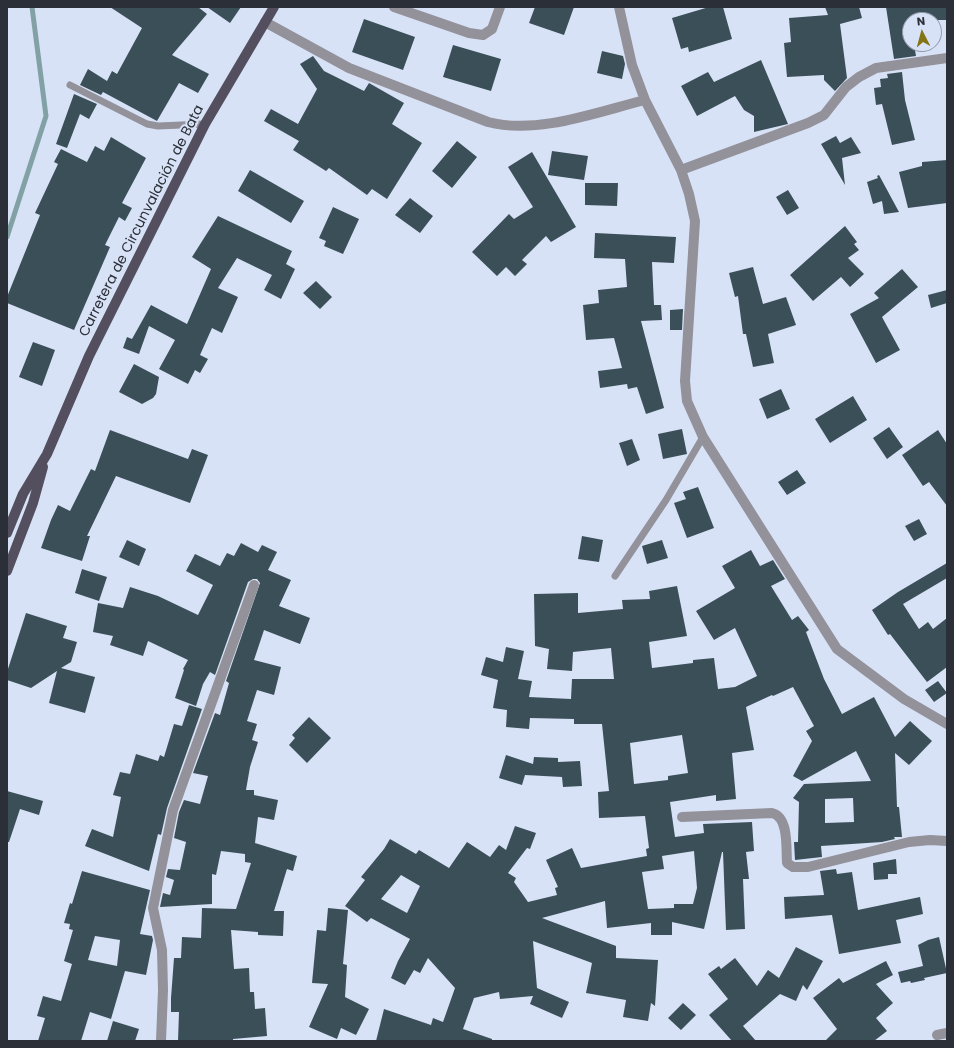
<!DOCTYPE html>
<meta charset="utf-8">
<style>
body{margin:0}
#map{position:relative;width:954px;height:1048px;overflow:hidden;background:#d8e2f7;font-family:Poppins,sans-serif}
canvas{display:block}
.frame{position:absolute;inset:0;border:8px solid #2b2f37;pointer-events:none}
.north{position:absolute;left:902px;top:12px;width:40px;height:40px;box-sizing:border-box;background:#d8e2f7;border:1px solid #939aaa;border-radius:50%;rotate:354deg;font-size:11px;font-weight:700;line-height:16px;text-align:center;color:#2b2f37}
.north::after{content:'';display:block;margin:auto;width:14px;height:18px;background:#847416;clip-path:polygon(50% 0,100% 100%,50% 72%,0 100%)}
</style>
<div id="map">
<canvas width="954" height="1048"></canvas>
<div class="frame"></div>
<div class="north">N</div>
</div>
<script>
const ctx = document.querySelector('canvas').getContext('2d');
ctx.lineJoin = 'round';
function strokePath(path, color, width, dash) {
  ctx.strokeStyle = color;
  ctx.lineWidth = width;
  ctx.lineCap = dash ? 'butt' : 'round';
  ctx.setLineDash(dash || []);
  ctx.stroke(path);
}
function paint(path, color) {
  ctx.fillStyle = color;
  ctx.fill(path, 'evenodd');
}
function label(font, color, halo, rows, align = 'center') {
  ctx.font = font + ' Poppins,sans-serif';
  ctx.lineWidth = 4;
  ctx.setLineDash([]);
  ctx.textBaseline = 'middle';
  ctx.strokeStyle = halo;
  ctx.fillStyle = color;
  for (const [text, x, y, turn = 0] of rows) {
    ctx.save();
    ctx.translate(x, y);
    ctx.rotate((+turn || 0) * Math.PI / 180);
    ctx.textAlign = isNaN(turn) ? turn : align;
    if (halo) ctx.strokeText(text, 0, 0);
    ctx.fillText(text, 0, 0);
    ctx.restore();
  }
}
const stream = new Path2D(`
 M7,237L46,116L32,7`);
const building = new Path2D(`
 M110,7H198L207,14L172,55L209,74L198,93L179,83L157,121L103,92L101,95L80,85L88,69L107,81L112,71L117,74L142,28Z
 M207,7H241L230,23Z
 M535,7H574L564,35L529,23Z
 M709,7H723L732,39L689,52L688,47L681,49L672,18Z
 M825,7H859L862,18L840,24L847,78L835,91L824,80V75L787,77L784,43L791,42L789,18L828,15Z
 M886,7H947V20H910V44H914L916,56L894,59Z
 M364,19L415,37L403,70L352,52Z
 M453,45L501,59L491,91L443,77Z
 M602,51L623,56L625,64L622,79L597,73Z
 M313,56L324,71L364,91L369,83L404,103L392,124L422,143L387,199L372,189L367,195L329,168L326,171L293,150L299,141L264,121L271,109L298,124L317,89L300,64Z
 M761,60L788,124L754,132V116L744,110L735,96L697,116L681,86L708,72L714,82Z
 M902,72L905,100L915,140L892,145L882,104L876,105L874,88L881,87L880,79L888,78L887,74Z
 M74,94L97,104L89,119L80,114L67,148L56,144Z
 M836,136L840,143L851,137L861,153L842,158L845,185L821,144Z
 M111,137L146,158L122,203L132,208L125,221L119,217L105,245L110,247L74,330L7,303V297L40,215L35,213L58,164L54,162L61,149L87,162L95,146L104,151Z
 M457,141L477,157L452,188L432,171Z
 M552,151L588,156L584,180L548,175Z
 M532,152L576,227L551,242L546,236L522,260L527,264L515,276L506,267L497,276L472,252L509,214L514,219L533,207L508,167Z
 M947,160V203L908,208L899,172L922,166V162Z
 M250,170L304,201L291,223L238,191Z
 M879,175L899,212L884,214L882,201L873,204L867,182L878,178L877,176Z
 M585,183H618L617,206L585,205Z
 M788,190L799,208L787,215L776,197Z
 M410,198L433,216L420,233L395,215Z
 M333,207L359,219L343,254L324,246L326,241L319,238Z
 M218,216L292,251L286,264L295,269L281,299L264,290L272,275L237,258L218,288L238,297L222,333L212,328L200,355L208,359L200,373L195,370L188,384L159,369L175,340L149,326L139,354L123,348L127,337L132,339L151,305L187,324L211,269L192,257Z
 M845,226L857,242L854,244L859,250L848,258L864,274L850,287L841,277L813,301L790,275Z
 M595,233L676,237L674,263L652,262L654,305H661L662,320L641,321L664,408L646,414L637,387L628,389L627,384L600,388L598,371L622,368L614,338L586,340L583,305L599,303L598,290L627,287L625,259L594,258Z
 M753,267L763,304L786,297L796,325L768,334L774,363L753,367L746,334H743L738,296L735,297L729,273Z
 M902,269L918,287L882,317L900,350L876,363L850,314L879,298L874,293Z
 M316,281L332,297L320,309L303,293Z
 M947,290V303L931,308L928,295Z
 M683,309L682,330H670V310Z
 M33,342L55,350L42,386L19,377Z
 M134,364L159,377L156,394L153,398L142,404L119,392Z
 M781,389L790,409L767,419L759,399Z
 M853,396L867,420L830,443L815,419Z
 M889,427L903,447L887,459L873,438Z
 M682,429L687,454L663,459L658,434Z
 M110,430L188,459L192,449L208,455L190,503L116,476L87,536H90L82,561L41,548L51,520L58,505L70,511L91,469L95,471Z
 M938,430L947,444V506L929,482L923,486L902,455Z
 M632,439L640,460L627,466L619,443Z
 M797,470L806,483L787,495L778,482Z
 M698,487L714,528L687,538L674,503L686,499L683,492Z
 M919,519L927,534L914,541L905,526Z
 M582,536L603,540L599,562L578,559Z
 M127,540L146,549L139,566L119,557Z
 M662,540L668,558L647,564L642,546Z
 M241,543L258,552L262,545L277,552L268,570L291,580L279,606L310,618L300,644L264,630L254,660L281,667L274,695L257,690L247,721L257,724L252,740L258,742L250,767L246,790H254V795L278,800L274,820L258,817L255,843L297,856L293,871L287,869L274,911H284L283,936L258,935V932L231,930L234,969L249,968L250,992H254L255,1009L265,1008L267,1036L233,1039V1041H178L179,1012H171V998L174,958H181L182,937L201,938L202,908L236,909L251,863L245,862V854L221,851L216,875L212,874V904L160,907L163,893L170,895L174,880L166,877L168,869L180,870L186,842L174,838L179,812L184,800L200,804L208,776L193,773L215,713L220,715L229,683L226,681L260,583L257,579H253L248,582L215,675L210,672L203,684L196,706L175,698L184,670L183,669L188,660L148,641L143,656L110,645L113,636L93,632L98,603L123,608L130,587L158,596L198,615L213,585L186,571L195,554L220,566L227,553L234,556Z
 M751,550L760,566L773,560L783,576L785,579L771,586L792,620L798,616L809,630L806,632L824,679L842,714L874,697L895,737L910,721L932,741L909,765L895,753L897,807H899L902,837H894L895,839L882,842L821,846L822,857L795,860L794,842H798L799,802L793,798L804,784L871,781L856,751L802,781L793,776L812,741L806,731L814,726L793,687L773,696L772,695L746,707L754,750L732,753L736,799L716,801V795L670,802L675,837L704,833L703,824L752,822L754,851L746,852L749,879H743L745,929L726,930L723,852H722L704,929L672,922V935H651V923L607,928L605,901L542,918L616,946V958L658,960L655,1006L651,1003L648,1021L623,1017L626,1000L586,993L592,963L533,941L537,988L569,1002L562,1018L530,1004L533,996L500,999L499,992L474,998L463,1029L492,1039V1041H376L384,1009L431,1025L433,1018L443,1022L455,988L428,958L420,973L414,970L405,985L391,978L398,961L410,939L371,918L367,922L345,906L365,880L361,877L384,849L390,839L416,854L419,850L449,868L467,842L490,857L499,845L506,850L515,826L536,833L530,849L527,848L508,873L516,878L514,882L528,902L557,895L555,888L558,887L546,860L572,848L581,868L647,856L646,849L649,848L645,816L599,818L598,792L609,791L602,724H574V719L530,718L529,729L506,727L507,710L493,708L498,680L481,675L486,657L503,662L506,647L524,651L518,679L532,681L529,697L571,699L572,679H614L611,648L573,652L572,671L547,669L549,649L535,646L534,594L578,593V613L623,609L622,600L650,599L649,591L677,586L687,636L649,642L652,668L693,663V660L714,658L718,689L735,687L757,676L735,628L714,640L696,611L735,588L722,566ZM682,735L688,773L668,776V780L634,784L630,743ZM853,798L854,822L825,823V799ZM694,851L697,888L693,904H674V908L648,909L642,872L664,869L662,856ZM401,875L420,886L407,913L381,899Z
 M947,563V578L903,604L919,629L928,622L933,629L947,618V667L927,682L890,634L888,635L872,610L898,592Z
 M82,569L107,577L99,601L75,593Z
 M26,613L67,626L63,638L77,642L71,662L61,668L95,677L85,713L49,703L57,671L31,688L7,680V672Z
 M938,681L947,693L934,702L925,690Z
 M189,705L202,709L167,808L161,835L158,834L149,871L85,846L92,829L113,837L121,797L113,795L120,772L130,774L136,754L158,761L160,755L164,757L174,724L182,726Z
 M309,717L331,738L307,763L289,745L295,738L292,735Z
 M506,755L533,764L534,757L558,758V762L580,761L582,786L563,787L562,777L525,775L522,785L499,778Z
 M7,791L43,801L39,815L20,809L9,842H7Z
 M896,859L897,874H888V879L874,880L873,863Z
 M836,869L837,874L852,872L858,910L920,897L923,914L896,920L901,943L839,954L832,915L785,919L784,897L824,895L820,871Z
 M82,871L150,890L140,934L152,936L153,940L146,975L125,971L111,1019L90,1012L81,1041H38L45,1018L37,1016L43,996L61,1001L72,964L64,961L73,930L69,929L70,924L64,923L70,903L72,904ZM95,936L120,940L117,966L88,960Z
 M328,908L348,910L343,964L347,965L345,997L369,1009L356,1035L341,1028L337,1039L309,1027L328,984L312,983L317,930L326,931Z
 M939,937L947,973L924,978L925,980L911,983L910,981L901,983L898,972L923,966L918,945L928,940Z
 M796,947L823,961L807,990L803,985L796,1001L780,994L743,1026L756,1041H732L709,1015L728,999L708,974L719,966L721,969L735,958L757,986L768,970L779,978Z
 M886,961L893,975L876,984L893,1003L876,1018L887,1031L874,1041H825L837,1029L813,998L839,978L843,983Z
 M683,1003L696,1015L681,1030L668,1018Z
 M113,1021L139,1029L135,1041H107Z`);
const service = new Path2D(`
 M70,85L147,124L158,126L205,124
 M615,576L666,500L703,437`);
const minor = new Path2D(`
 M394,7L469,33L483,35L492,29L500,7
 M619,7L632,65L645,100L681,170L689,194L695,221L685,381L687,401L703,437L837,649L904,699L947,724
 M265,22L349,68L488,122C537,135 597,112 645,100
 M681,170L808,123L824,115L846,87L859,77L876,68L947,58
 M682,817L772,813C789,817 786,848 787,863L793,867H808L909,842L930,840L947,841
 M937,1035L947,1033
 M161,1041L163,990L162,950L153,908L173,810L254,585`);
const primary = new Path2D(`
 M7,533L23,494L47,454L89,356L205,124L274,7
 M7,571L33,503L43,467`);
const streetNames = [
 ["Carretera de Circunvalación de Bata",142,221,-63]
];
strokePath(stream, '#82a1a5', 5);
paint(building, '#3b4f59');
strokePath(service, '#93919a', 7);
strokePath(minor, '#93919a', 10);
strokePath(primary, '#534f5f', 10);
label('14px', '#2b2f37', '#d8e2f7', streetNames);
</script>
